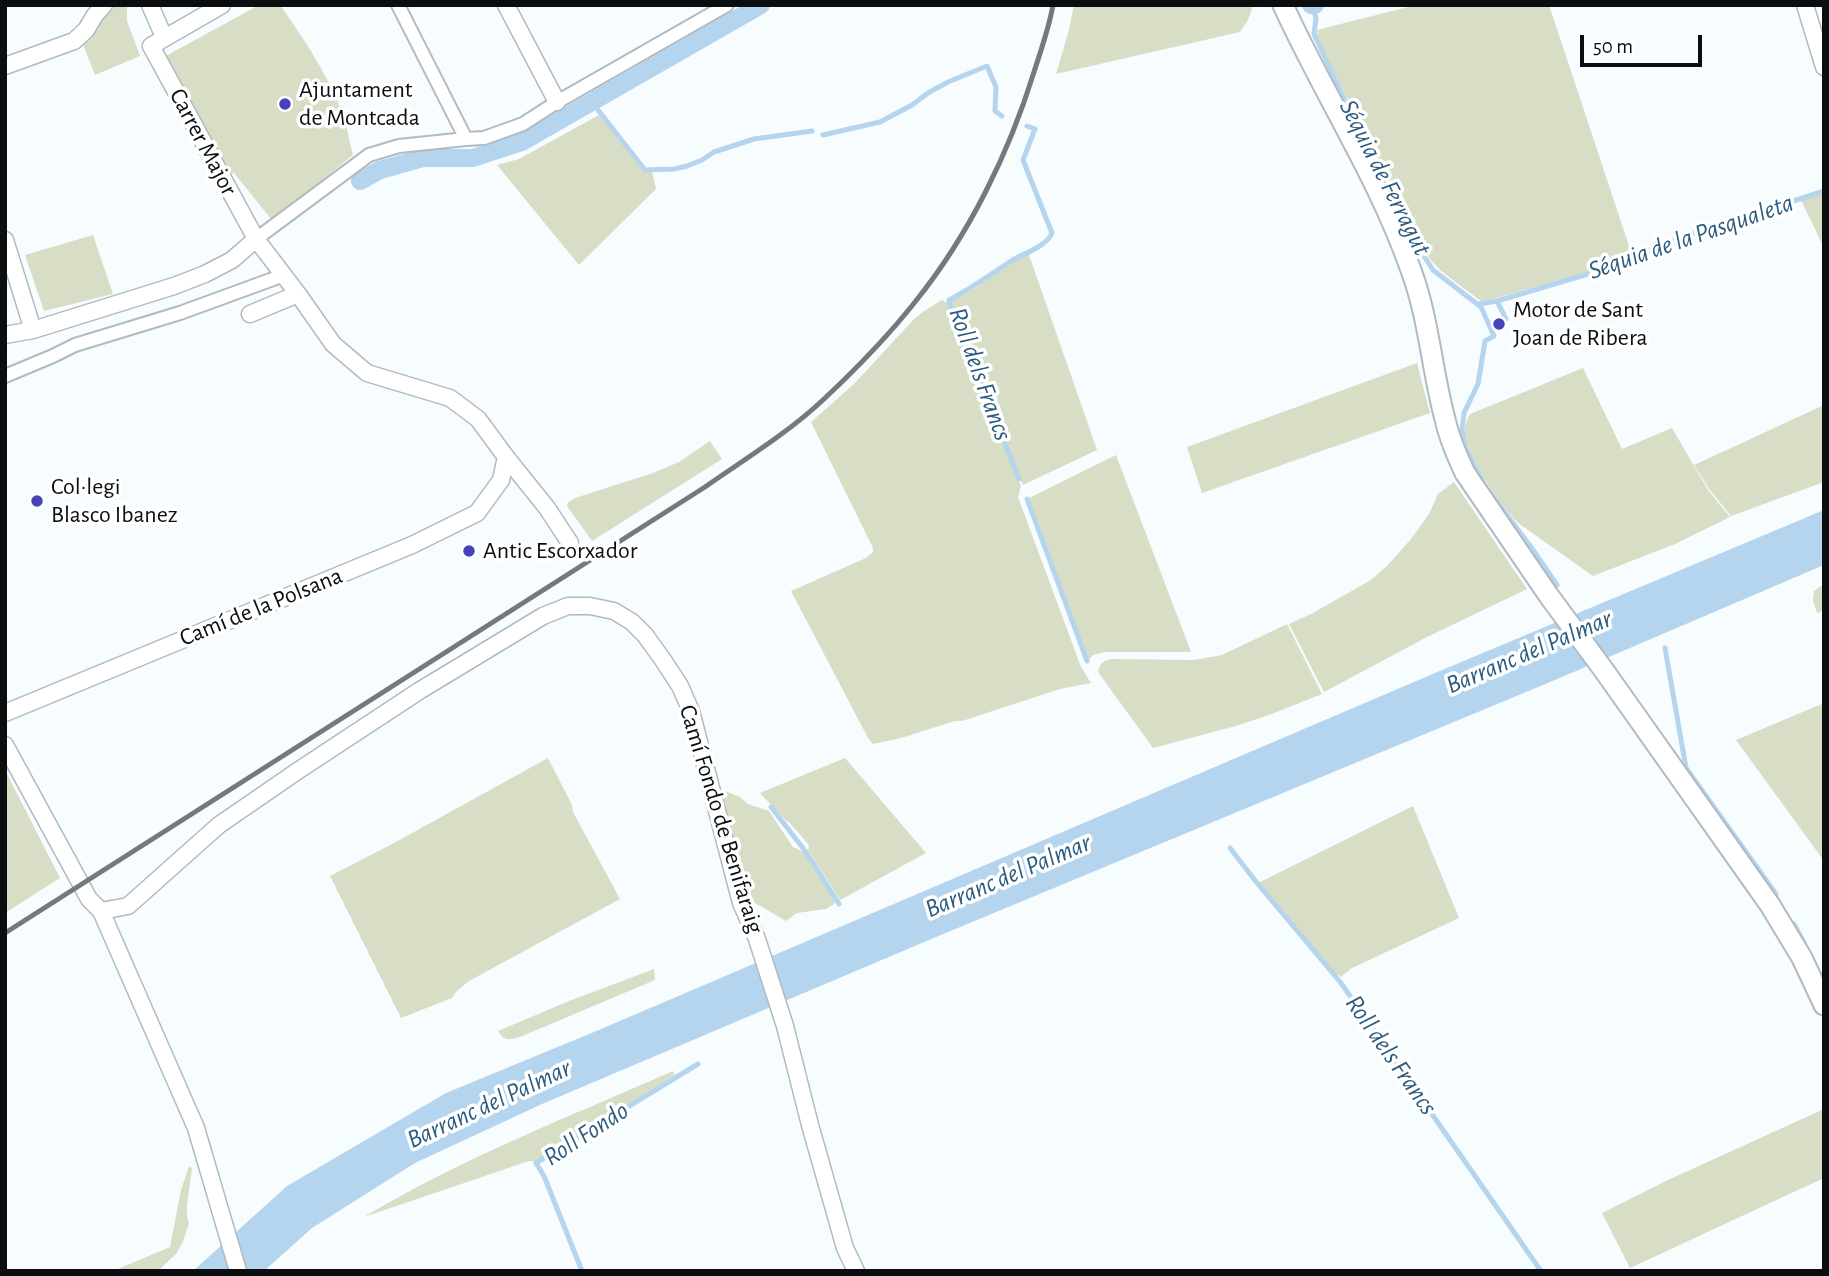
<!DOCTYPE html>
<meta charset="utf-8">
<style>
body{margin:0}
#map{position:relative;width:1829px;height:1276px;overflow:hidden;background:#f7fcff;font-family:"Alegreya Sans",sans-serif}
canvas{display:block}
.frame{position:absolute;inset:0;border:7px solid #0b0e11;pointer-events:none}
.scale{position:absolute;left:1580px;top:35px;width:122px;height:32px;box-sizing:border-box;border:4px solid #0b0e11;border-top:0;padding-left:9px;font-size:21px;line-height:24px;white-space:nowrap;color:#0b0e11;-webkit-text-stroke:5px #fff;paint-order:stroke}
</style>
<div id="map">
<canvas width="1829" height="1276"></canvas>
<div class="frame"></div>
<div class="scale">50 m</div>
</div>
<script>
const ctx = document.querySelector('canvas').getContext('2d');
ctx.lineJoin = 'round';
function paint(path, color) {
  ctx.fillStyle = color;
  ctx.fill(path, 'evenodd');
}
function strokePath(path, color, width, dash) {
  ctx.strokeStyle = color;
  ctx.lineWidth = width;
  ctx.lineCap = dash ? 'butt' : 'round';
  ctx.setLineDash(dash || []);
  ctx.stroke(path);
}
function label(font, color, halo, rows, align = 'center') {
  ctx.font = font + ' "Alegreya Sans",sans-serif';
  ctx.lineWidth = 7;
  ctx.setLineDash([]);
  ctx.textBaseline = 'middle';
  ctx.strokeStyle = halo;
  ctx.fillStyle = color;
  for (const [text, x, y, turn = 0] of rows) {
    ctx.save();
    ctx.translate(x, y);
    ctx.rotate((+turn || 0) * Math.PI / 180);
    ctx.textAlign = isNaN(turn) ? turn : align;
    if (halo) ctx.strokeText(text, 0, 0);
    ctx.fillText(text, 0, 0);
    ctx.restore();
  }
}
const green = new Path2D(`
 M113,5H127V21L140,56L95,75L82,42Z
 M259,5H280C303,37 325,71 340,107C346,122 349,139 353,155L272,220L234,173L227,175L164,57Z
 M1074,5H1250L1252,9L1248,20L1240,32L1056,74L1069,30Z
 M1416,5H1549L1632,255L1613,265L1482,302L1441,271L1430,259L1411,229L1316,35L1318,34L1317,30Z
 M599,115L644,172L652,171L656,189L579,265L497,165L519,159Z
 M1824,193V248L1801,200Z
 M93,235L113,294L44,311L25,255Z
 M1028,252L1097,450L1023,485L950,304L951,301L974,289Z
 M942,300L948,304L1021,486L1018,497L1081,667L1091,683L1060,689L962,721H955L901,738L873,744L868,738L791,591L866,558L873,552V548L811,422L855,383L914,319L924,311Z
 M1417,363L1430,413L1202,493L1187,447Z
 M1583,368L1622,449L1672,428L1708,490L1730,517L1675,544L1593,576L1518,523C1500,504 1486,484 1474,460C1471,456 1468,451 1466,446C1462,435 1465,423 1470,414Z
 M1824,405V482L1731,516L1709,489L1694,465Z
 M710,441L722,459L592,541L567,506L568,502L575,498L653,473L679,462Z
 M1116,455L1191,652H1106L1093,655L1088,661L1029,498Z
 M1454,482L1527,589L1425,638L1324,692L1289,624L1311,614L1371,580L1387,566L1411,539L1429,514L1438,494Z
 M1824,584V610L1817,613L1813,600L1814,591Z
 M1287,624L1322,694L1269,715L1236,726L1153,748L1098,672C1100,663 1103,661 1112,659L1194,660L1222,655Z
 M1824,703V861L1736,740Z
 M548,758L572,805L573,812L620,899L469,981L456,992L452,998L401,1018L330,876L394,843Z
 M845,758L926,853L840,900L808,850L809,845L788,821L787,822L760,793Z
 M5,770L60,878L5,913Z
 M720,789L740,797L748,804L769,811L793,847L804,852L835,901L834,904L826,909L797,913L786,921L748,899L719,793Z
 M1413,806L1459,918L1352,968L1341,977L1339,975L1337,976L1258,883Z
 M654,969L655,980L520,1037C509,1040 504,1041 498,1031L569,1001Z
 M673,1071L675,1075L536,1161H529L364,1217C462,1158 569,1117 673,1071Z
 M1824,1109V1178L1630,1268L1602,1213L1668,1180Z
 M189,1166L192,1168L187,1206V1216L189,1223L183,1242L176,1254L158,1271H113L170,1247L181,1190Z`);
const water = new Path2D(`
 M1824,510V565L1555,680L936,937L542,1104L415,1163L312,1228L264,1271H193L287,1186L446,1093L594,1032L1435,673Z`);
const stream = new Path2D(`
 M1312,5L1316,18L1314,34L1365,144
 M591,101L645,170L674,169L687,166L702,160L714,152L754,139L812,131
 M823,135L880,122L912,105L928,93L948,82L987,66L996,87L995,111L1002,116
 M1394,203L1408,231L1433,270L1481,307L1494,336L1485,341L1478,384L1464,413L1462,430L1465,448L1485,486L1531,547L1557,585
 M1479,304L1497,301
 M1504,319H1506L1497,301L1615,266L1665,243L1824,191
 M1019,479L949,303V300C971,289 990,275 1011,261C1024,253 1046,247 1052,233L1023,160L1035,129L1027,126
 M1027,499L1087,661
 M1665,648L1686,768L1776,894
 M771,807L806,852L839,904
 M1230,848L1257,883L1341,983L1541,1271
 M1794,924L1804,943
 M582,1271L544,1176L536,1163L698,1064`);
const canal = new Path2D(`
 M1311,5H1315
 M360,181L380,170L423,158H473L522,142L761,5`);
const pedestrian = new Path2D(`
 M398,5L466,139
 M256,239L369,155L399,146L466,139L484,138L523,124L557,102L727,5
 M5,376L53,356L75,345L180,313L284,275`);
const minor = new Path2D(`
 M150,5L164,37
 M506,5L557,102
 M1805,5L1824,67
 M5,66L74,41L86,30L95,15L104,5
 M5,240L33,330
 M250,314L298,294
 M5,335L33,330L174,286L205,274L232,260L256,239
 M506,457L547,508L570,543
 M5,713L412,545L477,513L501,480L506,457L478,419L450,398L367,373L333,344L298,294L256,239L151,46L222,5
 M5,745L89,899L101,911L196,1128L238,1271
 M101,911L128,906L219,825L299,770L419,691L543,616L568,606H590L614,611L632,622L645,635L663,660L680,686L691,711L741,903L757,939L785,1026L810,1125L845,1248L856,1271`);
const tertiary = new Path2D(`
 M1283,5C1324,95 1380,180 1412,273C1429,320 1432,371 1445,419C1449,438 1457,456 1465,473L1549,596L1603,669L1770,905L1802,958L1824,1005`);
const rail = new Path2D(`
 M5,933L705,487C745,459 788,433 824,399C856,369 888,336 915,302C969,235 1009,153 1034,72C1041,50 1049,28 1053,5`);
const markers = [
 [285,104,7,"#4842b8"],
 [1499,324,7,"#4842b8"],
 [37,501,7,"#4842b8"],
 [469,551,7,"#4842b8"]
];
const poiNames = [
 ["Ajuntament",299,90],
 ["de Montcada",299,118],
 ["Motor de Sant",1513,310],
 ["Joan de Ribera",1513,338],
 ["Col·legi",51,487],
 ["Blasco Ibanez",51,515],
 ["Antic Escorxador",483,551]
];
const streetNames = [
 ["Carrer Major",203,142,62],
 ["Camí de la Polsana",261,607,-22],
 ["Camí Fondo de Benifaraig",721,819,73]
];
const waterNames = [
 ["Séquia de Ferragut",1385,178,63],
 ["Séquia de la Pasqualeta",1691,237,-19],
 ["Roll dels Francs",980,374,70],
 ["Barranc del Palmar",1529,652,-23],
 ["Barranc del Palmar",1008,876,-23],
 ["Roll dels Francs",1391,1055,55],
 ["Barranc del Palmar",489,1104,-25],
 ["Roll Fondo",586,1134,-33]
];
paint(green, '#d8dec5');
paint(water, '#b5d4ed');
strokePath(stream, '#b5d4ed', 5);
strokePath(canal, '#b5d4ed', 18);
strokePath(pedestrian, '#b0bac2', 16);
strokePath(minor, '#b0bac2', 19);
strokePath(tertiary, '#b0bac2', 23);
strokePath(pedestrian, '#fff', 12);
strokePath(minor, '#fff', 16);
strokePath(tertiary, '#fff', 19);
strokePath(rail, '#75797c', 5);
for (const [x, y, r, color] of markers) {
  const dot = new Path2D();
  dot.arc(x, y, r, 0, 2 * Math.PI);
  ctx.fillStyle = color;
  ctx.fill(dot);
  strokePath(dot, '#fff', 2.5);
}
label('24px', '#0b0e11', '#fff', poiNames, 'left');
label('24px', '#0b0e11', '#fff', streetNames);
label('italic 26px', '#2b5c7f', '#fff', waterNames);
</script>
